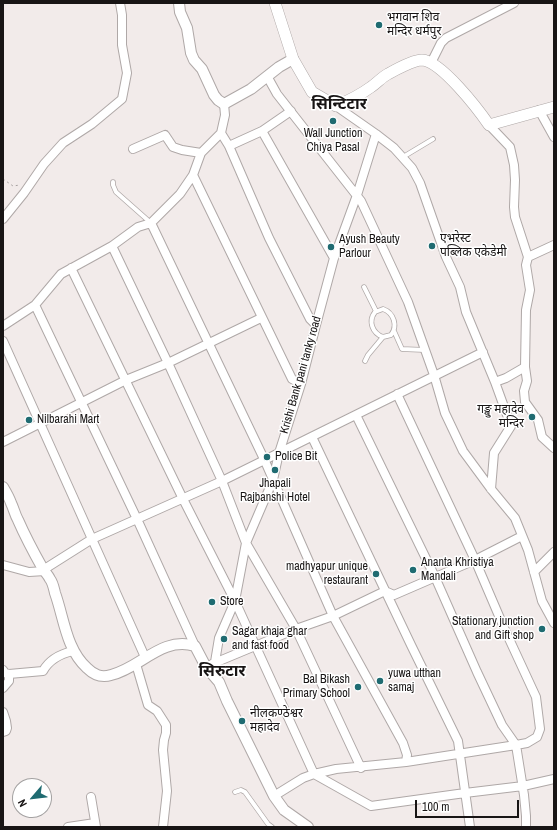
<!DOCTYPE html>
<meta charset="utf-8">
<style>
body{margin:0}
#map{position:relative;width:557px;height:830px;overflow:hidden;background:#f2ebea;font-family:"Archivo Narrow",sans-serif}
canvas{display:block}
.frame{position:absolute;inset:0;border:4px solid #181515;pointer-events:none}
.north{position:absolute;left:12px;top:778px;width:40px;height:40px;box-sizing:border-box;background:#fff;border:1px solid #a3a1a1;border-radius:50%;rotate:242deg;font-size:11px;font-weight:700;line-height:16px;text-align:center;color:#181515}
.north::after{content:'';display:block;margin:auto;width:14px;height:18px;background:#1f6b71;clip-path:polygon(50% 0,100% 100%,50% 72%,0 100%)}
.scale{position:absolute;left:415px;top:800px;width:104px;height:18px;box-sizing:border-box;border:2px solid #181515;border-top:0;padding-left:5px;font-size:12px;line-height:14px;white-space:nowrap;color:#181515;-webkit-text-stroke:3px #fff;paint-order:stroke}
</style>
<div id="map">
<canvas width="557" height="830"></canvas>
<div class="frame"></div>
<div class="north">N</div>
<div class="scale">100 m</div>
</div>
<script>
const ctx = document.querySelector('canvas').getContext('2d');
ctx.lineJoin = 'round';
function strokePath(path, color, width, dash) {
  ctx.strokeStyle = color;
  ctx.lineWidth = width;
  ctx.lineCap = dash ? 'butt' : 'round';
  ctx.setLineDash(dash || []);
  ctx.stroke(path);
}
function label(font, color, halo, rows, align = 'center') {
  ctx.font = font + ' "Archivo Narrow","Noto Sans Devanagari",sans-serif';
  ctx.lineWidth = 3;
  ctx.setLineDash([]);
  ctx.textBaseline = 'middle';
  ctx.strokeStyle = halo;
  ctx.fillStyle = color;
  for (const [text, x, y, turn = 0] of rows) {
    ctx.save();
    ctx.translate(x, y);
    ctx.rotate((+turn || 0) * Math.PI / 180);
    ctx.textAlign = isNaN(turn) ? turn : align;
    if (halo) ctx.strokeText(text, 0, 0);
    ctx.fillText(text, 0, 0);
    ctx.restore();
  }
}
const path = new Path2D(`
 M3,179L13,186L20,185`);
const service = new Path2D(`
 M403,157L433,139
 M113,182V185L116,192L151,223
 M364,287L376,311
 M383,309C394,313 398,326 391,335L383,337C372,333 368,321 375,312Z
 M394,331L402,349L425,350
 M365,361L368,355L383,337
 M235,792L241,790L245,792L268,824L272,827`);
const minor = new Path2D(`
 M431,63L441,43L446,38L514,3
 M267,76L277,94L361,201L408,302L434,375L445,413L463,451L491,489L515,518L528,550L542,601L554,623
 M336,106L376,134L394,148L412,168L420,183L446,257L460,287L466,312L495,382L511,426L494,453L491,489
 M539,110L554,137
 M489,125L510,147L514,165L515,180L514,207L515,217L528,257L526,265L530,290L526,310L525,367L506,378L495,382
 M262,131L334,258
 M221,133L229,146L269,238L310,319L316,325
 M229,146L262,131L291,111
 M133,149L165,135L173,147L182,150L201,153
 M193,175L292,379L301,384
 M3,219L24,193L44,164L63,143L92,124L122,99L127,73L122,45V15L120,3
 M151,223L264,459L333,616L403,743L407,755L406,762
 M112,246L168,363L222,481L246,543L296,629L361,768
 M528,257L554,245
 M71,268L183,499L235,601L314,774L371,806L465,793L523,786L554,779
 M35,305L137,519L195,646
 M3,326L35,305L61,274L112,246L138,227L151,223L180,194L193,175L201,153L221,133L225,115L224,104
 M3,341L145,657
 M525,367L527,381L524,391L525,402L538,420L542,437L554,448
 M356,415L435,577L477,672L502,725L516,745L524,795L526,816V827
 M312,437L411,645L458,741L470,827
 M3,442L126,380L168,363L261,318
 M3,565L29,572L45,571
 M43,570L92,539L222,481L483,352
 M534,572L554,552
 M215,662L219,638L235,601L246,543L273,480L279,453L301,384L316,325L334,258L357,195L376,134
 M136,664L148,705L157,711L166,725V733L164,740L163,750L167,791L163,827
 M212,664L296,629L333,616L385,591L394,595L475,560L522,536
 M3,670L5,673L9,674L43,671C49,660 60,654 73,651
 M3,688L9,681V674
 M3,712L6,721L7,728L6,731L3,732
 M274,796L303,778L314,774L336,769L406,762L516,745L527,743L537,737L540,729L536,697L505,630L475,560L397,394
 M91,797L96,827
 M68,827L95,823`);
const tertiary = new Path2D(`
 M179,3L180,12L187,28L191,53L194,60L202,69L214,95L218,100L224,104L251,89L279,67L293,59
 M3,487C6,492 9,497 11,503C14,509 15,515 18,520C25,536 34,553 43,569C45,572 48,575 50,579C53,583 54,589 55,593C64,618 66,649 87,668C94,675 101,678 111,675C141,668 161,636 195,646L206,667L219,682L227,701L274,796L284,810L308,827`);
const secondary = new Path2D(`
 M275,3L293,59L312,92L336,106C348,101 360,95 371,87C377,83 382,77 388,74C395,70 414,60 422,60C441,61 478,109 489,125L554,107`);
const markers = [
 [379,25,4,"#1f6b71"],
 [333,121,4,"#1f6b71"],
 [432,246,4,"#1f6b71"],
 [331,247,4,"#1f6b71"],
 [532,417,4,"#1f6b71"],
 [29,420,4,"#1f6b71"],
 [267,457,4,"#1f6b71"],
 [275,470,4,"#1f6b71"],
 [413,570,4,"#1f6b71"],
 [376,574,4,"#1f6b71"],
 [212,602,4,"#1f6b71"],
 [542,629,4,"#1f6b71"],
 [224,639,4,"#1f6b71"],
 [380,681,4,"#1f6b71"],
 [358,687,4,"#1f6b71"],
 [242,721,4,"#1f6b71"]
];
const poiNames = [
 ["भगवान शिव",387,18],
 ["मन्दिर धर्मपुर",387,32],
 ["Wall Junction",333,134,"center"],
 ["Chiya Pasal",333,148,"center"],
 ["एभरेस्ट",440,239],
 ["पब्लिक एकेडेमी",440,253],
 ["Ayush Beauty",339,240],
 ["Parlour",339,254],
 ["गङ्खु महादेव",524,410,"right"],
 ["मन्दिर",524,424,"right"],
 ["Nilbarahi Mart",37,420],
 ["Police Bit",275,457],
 ["Jhapali",275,484,"center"],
 ["Rajbanshi Hotel",275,498,"center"],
 ["Ananta Khristiya",421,563],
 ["Mandali",421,577],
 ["madhyapur unique",368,567,"right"],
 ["restaurant",368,581,"right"],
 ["Store",220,602],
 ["Stationary junction",534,622,"right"],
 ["and Gift shop",534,636,"right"],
 ["Sagar khaja ghar",232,632],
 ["and fast food",232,646],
 ["yuwa utthan",388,674],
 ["samaj",388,688],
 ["Bal Bikash",350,680,"right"],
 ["Primary School",350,694,"right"],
 ["नीलकण्ठेश्वर",250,714],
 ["महादेव",250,728]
];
const streetNames = [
 ["Krishi Bank pani tanky road",301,375,-74]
];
const districtNames = [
 ["सिन्टिटार",339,105],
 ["सिरुटार",222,672]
];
strokePath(service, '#afa8a7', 5.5);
strokePath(minor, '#afa8a7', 10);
strokePath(tertiary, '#afa8a7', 12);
strokePath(secondary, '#afa8a7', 12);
strokePath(path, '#a6a1a0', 1, [2, 3]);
strokePath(service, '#fff', 4);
strokePath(minor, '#fff', 8);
strokePath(tertiary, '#fff', 10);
strokePath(secondary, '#fff', 11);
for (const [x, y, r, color] of markers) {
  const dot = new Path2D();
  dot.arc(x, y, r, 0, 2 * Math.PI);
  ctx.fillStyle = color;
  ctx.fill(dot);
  strokePath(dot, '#fff', 1.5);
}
label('12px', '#181515', '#fff', poiNames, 'left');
label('12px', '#181515', '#fff', streetNames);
label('bold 16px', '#181515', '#fff', districtNames);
</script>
